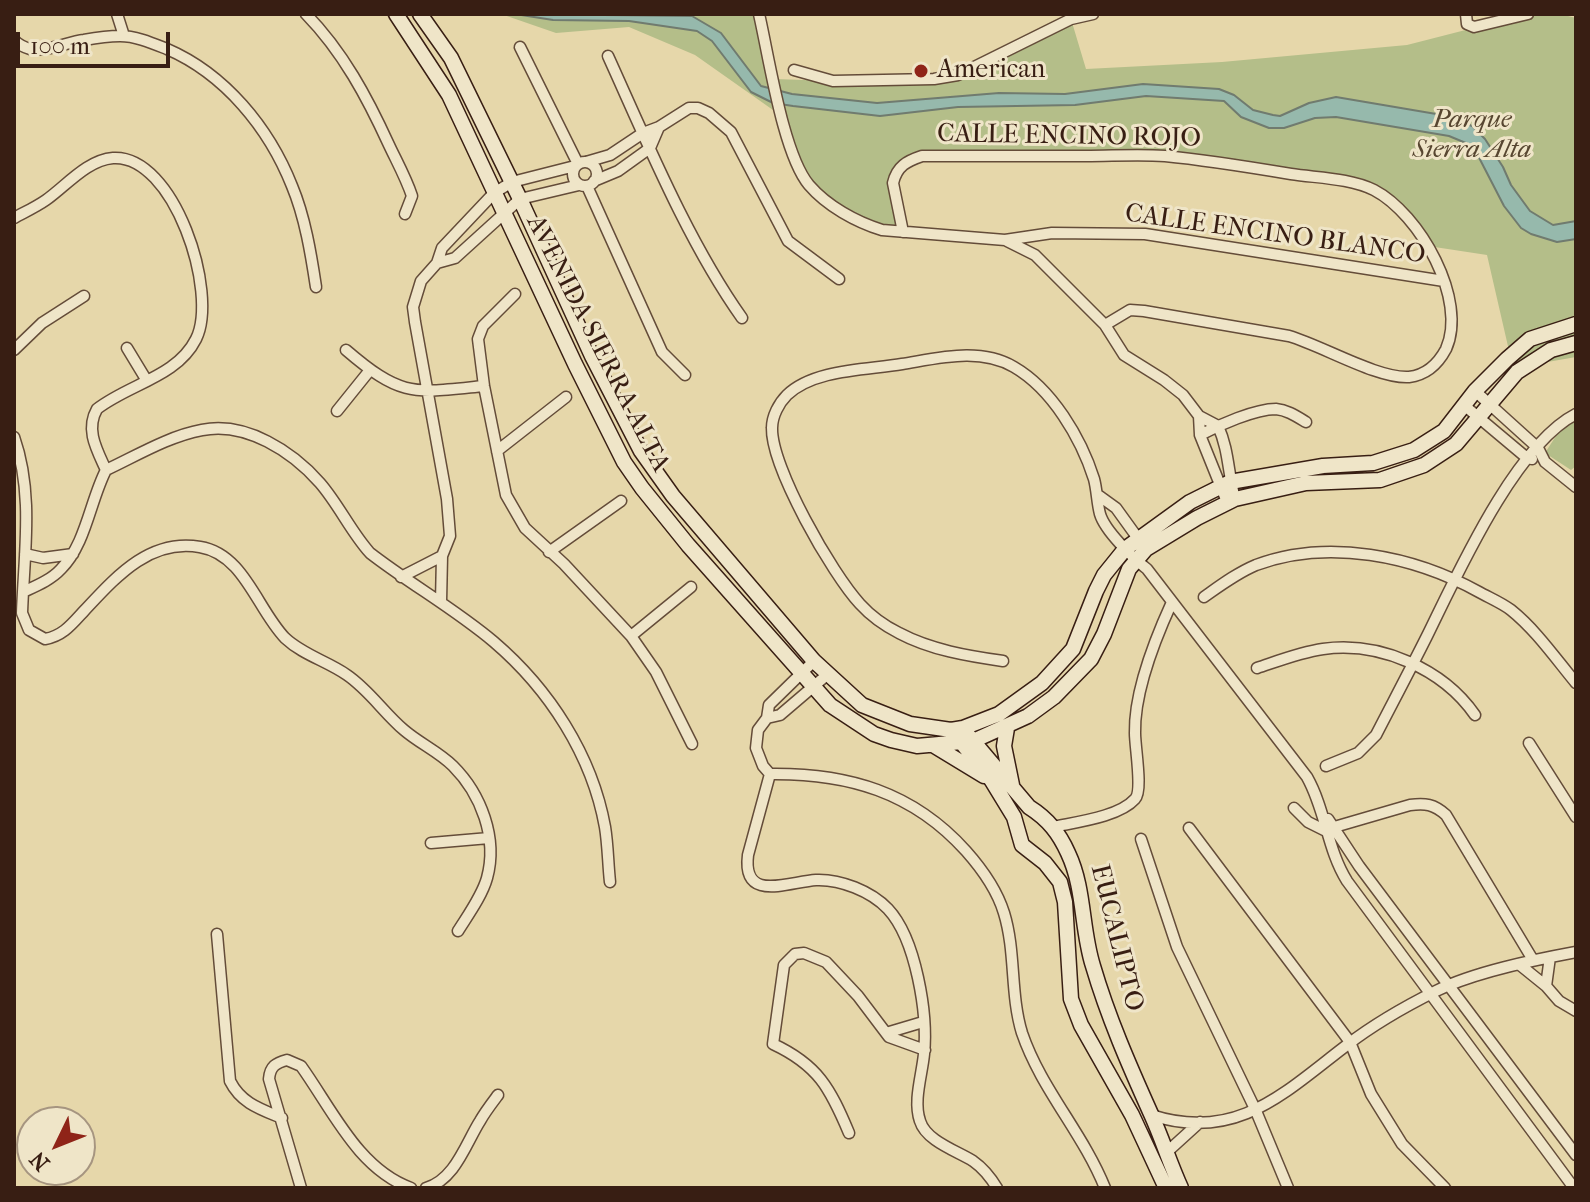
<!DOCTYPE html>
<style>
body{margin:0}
#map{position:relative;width:1590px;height:1202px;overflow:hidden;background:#e6d7aa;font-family:"IM FELL French Canon",serif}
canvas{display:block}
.frame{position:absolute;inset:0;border:16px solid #381e13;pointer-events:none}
.north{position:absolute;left:16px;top:1106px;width:80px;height:80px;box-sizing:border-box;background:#efe5c8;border:2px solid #a69580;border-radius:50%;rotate:227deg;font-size:22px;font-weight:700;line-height:32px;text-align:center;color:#381e13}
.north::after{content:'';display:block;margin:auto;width:28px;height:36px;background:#8f2418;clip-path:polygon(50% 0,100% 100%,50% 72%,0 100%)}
.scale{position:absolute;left:16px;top:32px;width:154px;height:36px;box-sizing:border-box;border:4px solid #381e13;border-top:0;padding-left:10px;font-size:24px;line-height:28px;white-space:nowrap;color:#381e13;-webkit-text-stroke:6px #efe5c8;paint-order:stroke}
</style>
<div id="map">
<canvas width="1590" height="1202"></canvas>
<div class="frame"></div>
<div class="north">N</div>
<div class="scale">100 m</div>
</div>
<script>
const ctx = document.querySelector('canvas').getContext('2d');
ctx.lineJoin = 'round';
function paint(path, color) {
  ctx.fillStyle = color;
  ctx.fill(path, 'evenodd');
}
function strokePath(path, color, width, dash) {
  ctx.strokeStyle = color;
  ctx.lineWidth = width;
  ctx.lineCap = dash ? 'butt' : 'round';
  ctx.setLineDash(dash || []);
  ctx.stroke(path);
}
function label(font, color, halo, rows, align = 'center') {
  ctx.font = font + ' "IM FELL French Canon",serif';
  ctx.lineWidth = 6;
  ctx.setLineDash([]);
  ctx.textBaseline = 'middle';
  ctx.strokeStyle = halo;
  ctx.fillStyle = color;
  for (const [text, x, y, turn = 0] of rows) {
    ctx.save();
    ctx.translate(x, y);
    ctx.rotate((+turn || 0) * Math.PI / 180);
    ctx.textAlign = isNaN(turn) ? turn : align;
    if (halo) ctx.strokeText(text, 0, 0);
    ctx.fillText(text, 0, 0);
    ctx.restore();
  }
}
const green = new Path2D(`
 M501,14H754L773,110L695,55L629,27L556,33Z
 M1528,14H1560L1576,18V357L1513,368L1487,255L1428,246L1407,218L1374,190L1162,156H922L906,162L893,183L903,232L882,230L826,201L800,170L774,79L834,81L958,75L1071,19L1086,69L1222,62L1407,45Z
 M1576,418V466L1571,470L1545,453L1563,425Z`);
const water = new Path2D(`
 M515,14L692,16L721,33L761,86L792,94L877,103L999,93L1065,94L1143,84L1219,89L1234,95L1253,110L1273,115L1280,116L1309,103L1336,97L1448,116L1472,126L1485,139L1503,167L1511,185L1530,211L1553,225L1576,221V239L1557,242L1531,234L1521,228L1504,206L1473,146L1449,136L1336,117L1315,118L1284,128H1269L1241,117L1224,101L1146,96L1075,105L958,107L880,116L793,106L773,103L751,92L712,41L697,31L629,21L553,20Z`);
const street = new Path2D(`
 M117,14L124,36
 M306,14C343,52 367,97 389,145C397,162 406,178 412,196L405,214
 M759,14C769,57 783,154 809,185C827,206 856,222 882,230L1005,240L1052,233L1145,234L1444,281
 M1466,14L1467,24L1474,27L1528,14
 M14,40C18,44 23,47 30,49C47,52 67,42 84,40C95,38 108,36 120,36C136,36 152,43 167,49C225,74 269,128 292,186C305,217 311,254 316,287
 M520,47L578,164
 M608,56C647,142 688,242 742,318
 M794,70L833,81L934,79L958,75L1071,19L1093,14
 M573 174a12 12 0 1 1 24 0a12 12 0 1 1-24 0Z
 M586,162L610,155L643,133L659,127L689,108H698L709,113L731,132L788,241L839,279
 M594,181L618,171L650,148L659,127
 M587,186L662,352L685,375
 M14,218C25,212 36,207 46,200C66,186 87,160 113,158C174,154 219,293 196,339C177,377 129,384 97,409C85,430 97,450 106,470
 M903,232L893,183C897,166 907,161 922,156C977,156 1031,156 1086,156C1112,156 1139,154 1165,156C1207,160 1249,167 1291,174C1317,178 1350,178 1374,190C1420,214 1468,300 1446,349C1438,364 1426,375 1409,377C1378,379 1323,346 1289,336L1144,311L1130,310L1105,325
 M1007,241L1035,255L1105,325L1124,355L1164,380L1183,395L1199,416L1218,426C1229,450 1228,474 1235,499
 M437,263L455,258L520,199L579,185
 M515,294L483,326L478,339L484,386L506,495L525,528L564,564L631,636L656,672L692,744
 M127,348L147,381
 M14,350L42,323L84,296
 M346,350C402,398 413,393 484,386
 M1475,391L1538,448L1545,462L1576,487
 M1465,406L1527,458L1532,459
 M337,411L370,370
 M1199,416L1200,435L1227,502
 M1200,435C1219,425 1255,409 1276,409C1287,410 1296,416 1306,422
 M14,437C34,494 24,553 22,613L29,630L45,639C63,636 72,624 84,611C115,578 149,538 200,547C244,554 257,609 285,638C303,655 327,661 347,675C369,690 384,713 404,730C419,743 439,752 453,766C481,794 498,838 487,878C482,896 468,915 458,931
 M497,451L566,397
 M106,470C136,456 169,436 202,430C246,421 293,452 320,483C339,505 351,532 370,553C410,584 455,609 494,642C549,689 592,755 605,827C608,845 608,864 610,882
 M1098,495L1116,508L1142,544
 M549,552L621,501
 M25,554L43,558L73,554
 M401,577L442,556
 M23,592C36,586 51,580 61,569C86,544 90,501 106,470
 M1204,597C1221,585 1237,573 1256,565C1328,538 1414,556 1479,592C1490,598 1502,603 1511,610C1536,630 1556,659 1576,683
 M441,602L442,556L450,536L447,499L415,322L413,307L421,281L437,263L442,248L494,193L512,182L575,166
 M631,636L691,587
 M814,661L769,705L767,718L758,730L756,748L763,766L770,774L748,855C742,903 788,882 816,880C840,879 871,891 888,909C916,939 928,1014 924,1054C922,1075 913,1101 920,1121C926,1141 957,1151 973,1161C983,1168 991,1178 997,1188
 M1003,661C968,656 931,650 899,633C885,626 870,615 860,604C832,574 771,467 772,428C772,416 779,403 787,395C814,369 867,370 902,364C939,358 980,347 1014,367C1052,389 1081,438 1094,479C1097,490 1097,503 1100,514C1105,531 1133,558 1147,569L1307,777C1326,811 1327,849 1347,881L1574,1188
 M1257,668C1278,661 1301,652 1323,649C1380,641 1443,669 1475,715
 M767,718L780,715L828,674
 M1529,743L1576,817
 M1326,766L1358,753L1376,735C1393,702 1410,670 1427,636C1457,575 1515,445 1576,414
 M770,774C848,773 913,792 966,851C982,869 997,890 1004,913C1016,952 1010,994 1022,1033C1041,1089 1083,1133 1105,1188
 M1294,808L1308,822L1324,830L1410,805C1425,803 1434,804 1446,815L1533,960
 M1328,819L1359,866L1576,1155
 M1053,827C1076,822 1119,817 1135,799C1143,791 1135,748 1135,733C1134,693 1156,637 1172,602
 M1189,828L1350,1042L1371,1094L1402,1144L1445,1188
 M1141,839L1177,947L1256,1111L1288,1188
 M431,843L489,838
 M217,934L230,1081C241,1103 260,1109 282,1118
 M1520,965L1546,986L1559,1001L1576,1011
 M1546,986L1550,957
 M886,1033L923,1022
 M1151,1115C1237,1143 1285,1092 1347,1045C1373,1025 1406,1006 1436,991C1474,972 1533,960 1576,952
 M849,1133C830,1088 818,1065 773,1044L784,965L795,954L804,953L826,962L858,996L889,1037L925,1050
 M1167,1152L1200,1122
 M301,1188L269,1079C270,1066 276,1063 287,1060L301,1066C332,1109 358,1169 411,1188
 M426,1188C455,1180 466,1143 480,1121C485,1112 492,1103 498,1095`);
const secondary = new Path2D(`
 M396,14L449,95L575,364L624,462L642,488L688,545L830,705L874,734L891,740L917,746L973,741L1028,716L1054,697L1091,659L1104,634L1129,569L1146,549L1197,518L1235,499L1306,483L1380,480L1424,465L1456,444L1517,372L1551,350L1576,343
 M420,14L451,58L520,199L592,356L641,451L673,496L814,661L862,705L910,724L951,730L963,728L999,714L1042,683L1073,649L1096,591L1104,575L1125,549L1190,502L1230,482L1323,466L1373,463L1414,450L1444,431L1475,391L1507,359L1530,339L1576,324
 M1007,728L1004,746L1012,785
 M968,735L1029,807C1048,819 1059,833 1068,853C1085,889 1081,928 1093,966C1108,1017 1129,1065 1151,1114C1162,1138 1170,1164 1181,1188
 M957,737L992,781L1014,817L1022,845L1045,863L1060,882L1065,902L1071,999L1081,1025L1132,1115L1166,1188
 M933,745L984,776`);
const markers = [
 [921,71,8,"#8f2418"]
];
const poiNames = [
 ["American",937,71]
];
const parkNames = [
 ["Parque",1472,121],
 ["Sierra Alta",1472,151]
];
const streetNames = [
 ["CALLE ENCINO ROJO",1069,137,1],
 ["CALLE ENCINO BLANCO",1275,235,8],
 ["AVENIDA SIERRA ALTA",597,344,63],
 ["EUCALIPTO",1116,938,76]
];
paint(green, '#b4be89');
paint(water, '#96b9ac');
strokePath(water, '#707b6f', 2);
strokePath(street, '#644c39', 13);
strokePath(secondary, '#381e13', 17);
strokePath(street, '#efe5c8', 10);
strokePath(secondary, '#efe5c8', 14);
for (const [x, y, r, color] of markers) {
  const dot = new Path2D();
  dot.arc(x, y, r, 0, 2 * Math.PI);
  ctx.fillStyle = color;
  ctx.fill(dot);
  strokePath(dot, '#efe5c8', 3);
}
label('26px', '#381e13', '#efe5c8', poiNames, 'left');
label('italic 26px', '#574630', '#efe5c8', parkNames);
label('26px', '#381e13', '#efe5c8', streetNames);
</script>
